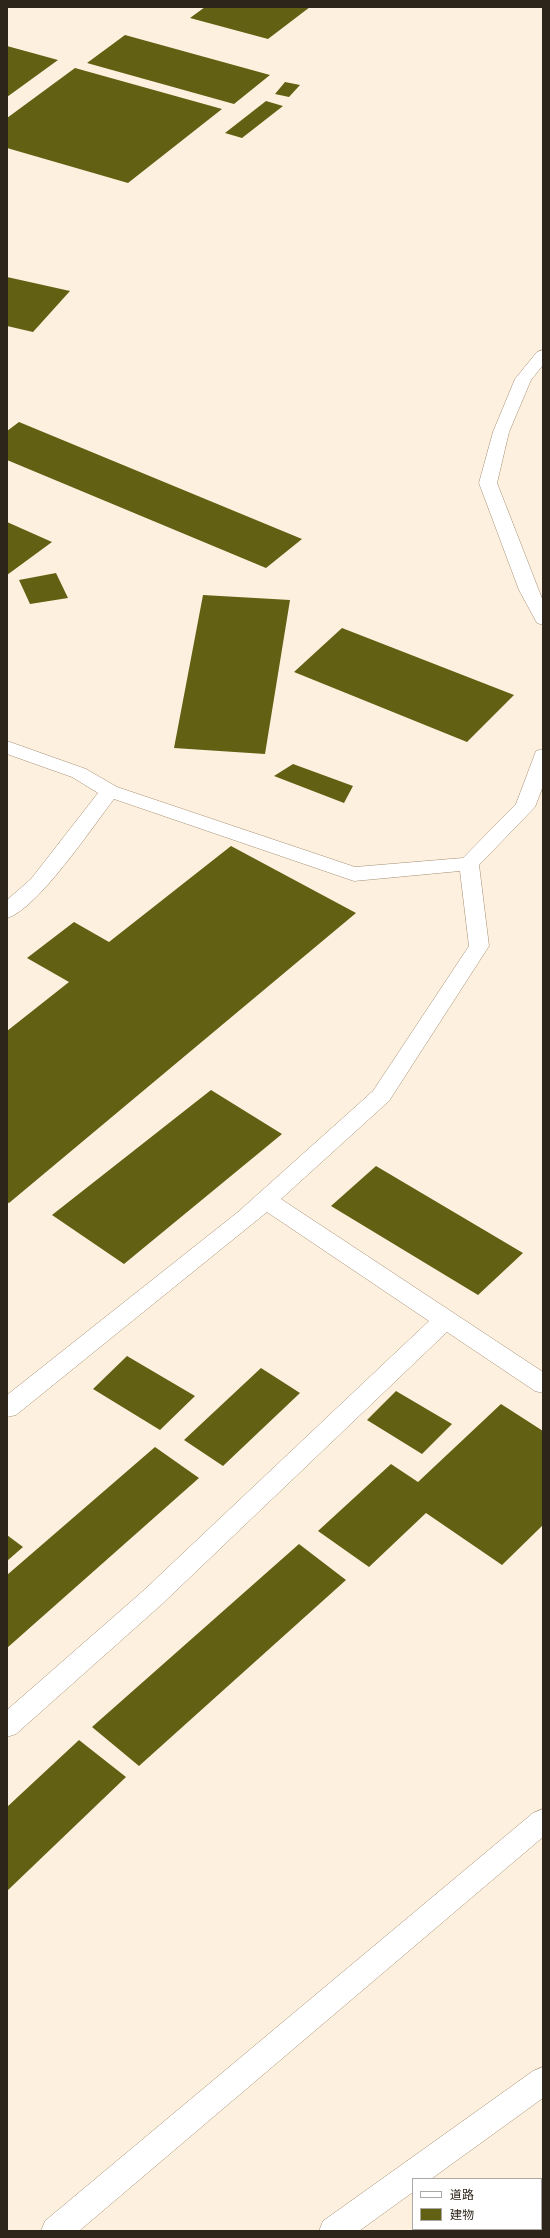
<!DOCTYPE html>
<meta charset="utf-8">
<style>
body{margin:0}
#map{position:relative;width:550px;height:2238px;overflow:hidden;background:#fef0de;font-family:"Source Sans 3","Noto Sans JP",sans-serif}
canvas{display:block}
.frame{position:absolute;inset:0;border:8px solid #2d2519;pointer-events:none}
.legend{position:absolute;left:412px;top:2178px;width:130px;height:52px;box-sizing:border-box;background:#fff;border:1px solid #aba8a3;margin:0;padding:5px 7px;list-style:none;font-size:12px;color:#2d2519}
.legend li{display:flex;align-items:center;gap:8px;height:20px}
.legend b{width:20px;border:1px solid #aba8a3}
</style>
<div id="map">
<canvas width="550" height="2238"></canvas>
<div class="frame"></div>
<ul class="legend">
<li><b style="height:5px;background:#fff"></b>道路</li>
<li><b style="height:11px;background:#626012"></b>建物</li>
</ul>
</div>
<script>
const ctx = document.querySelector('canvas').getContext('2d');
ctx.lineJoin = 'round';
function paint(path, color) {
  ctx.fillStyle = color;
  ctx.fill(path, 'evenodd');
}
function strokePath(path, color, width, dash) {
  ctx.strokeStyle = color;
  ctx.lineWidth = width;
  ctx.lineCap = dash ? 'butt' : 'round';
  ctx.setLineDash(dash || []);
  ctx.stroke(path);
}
const building = new Path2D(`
 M205,7H310L268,39L190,18Z
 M125,35L270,75L234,104L87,63Z
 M7,46L58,60L7,97Z
 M75,68L222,109L128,183L7,148V118Z
 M285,82L300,85L289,97L275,94Z
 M266,101L283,106L242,138L225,133Z
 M7,277L70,291L33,332L7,326Z
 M19,422L302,539L266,568L7,460V431Z
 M7,522L52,542L7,575Z
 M56,573L68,598L30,604L19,580Z
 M203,595L290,600L265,754L174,748Z
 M342,628L514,695L467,742L294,672Z
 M293,764L353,786L344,803L274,776Z
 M231,846L356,913L9,1203L7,1202V1031L69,982L27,958L74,922L109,942Z
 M211,1090L282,1134L124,1264L52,1215Z
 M376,1166L523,1253L478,1295L331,1206Z
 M127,1356L195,1396L160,1430L93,1389Z
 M261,1368L300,1393L223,1466L184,1440Z
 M396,1391L452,1424L422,1454L367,1420Z
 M501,1404L543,1431V1525L502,1565L426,1513L369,1567L318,1531L391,1464L418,1482Z
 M155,1447L199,1478L7,1648V1575Z
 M7,1535L23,1547L7,1561Z
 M299,1544L346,1580L139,1766L92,1727Z
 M79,1740L126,1777L7,1891V1807Z
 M459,2229H506L508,2231H456Z`);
const minor = new Path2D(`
 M543,350V365L531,380L509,432L497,483L543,601V625L537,623L519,590L479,483L493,432L515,379L537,352Z
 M7,741L86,769L117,787L355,867L463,858L516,804L536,751L543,749V786L535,807L479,865L489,946L389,1101L281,1199L543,1372V1393L535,1391L447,1332L161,1605L16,1734L7,1737V1710L143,1591L429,1321L267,1212L16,1415L7,1417V1395L238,1212L373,1091L469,946L460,871L354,881L114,799C93,826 37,910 7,918V900L31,879L98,793L72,777L7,754Z
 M543,1809V1837L79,2231H41L45,2221L533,1813Z
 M543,2067V2098L431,2179H413V2192L359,2231H319L323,2221L533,2071Z`);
paint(building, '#626012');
strokePath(minor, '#a48e72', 1);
paint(minor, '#fff');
</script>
